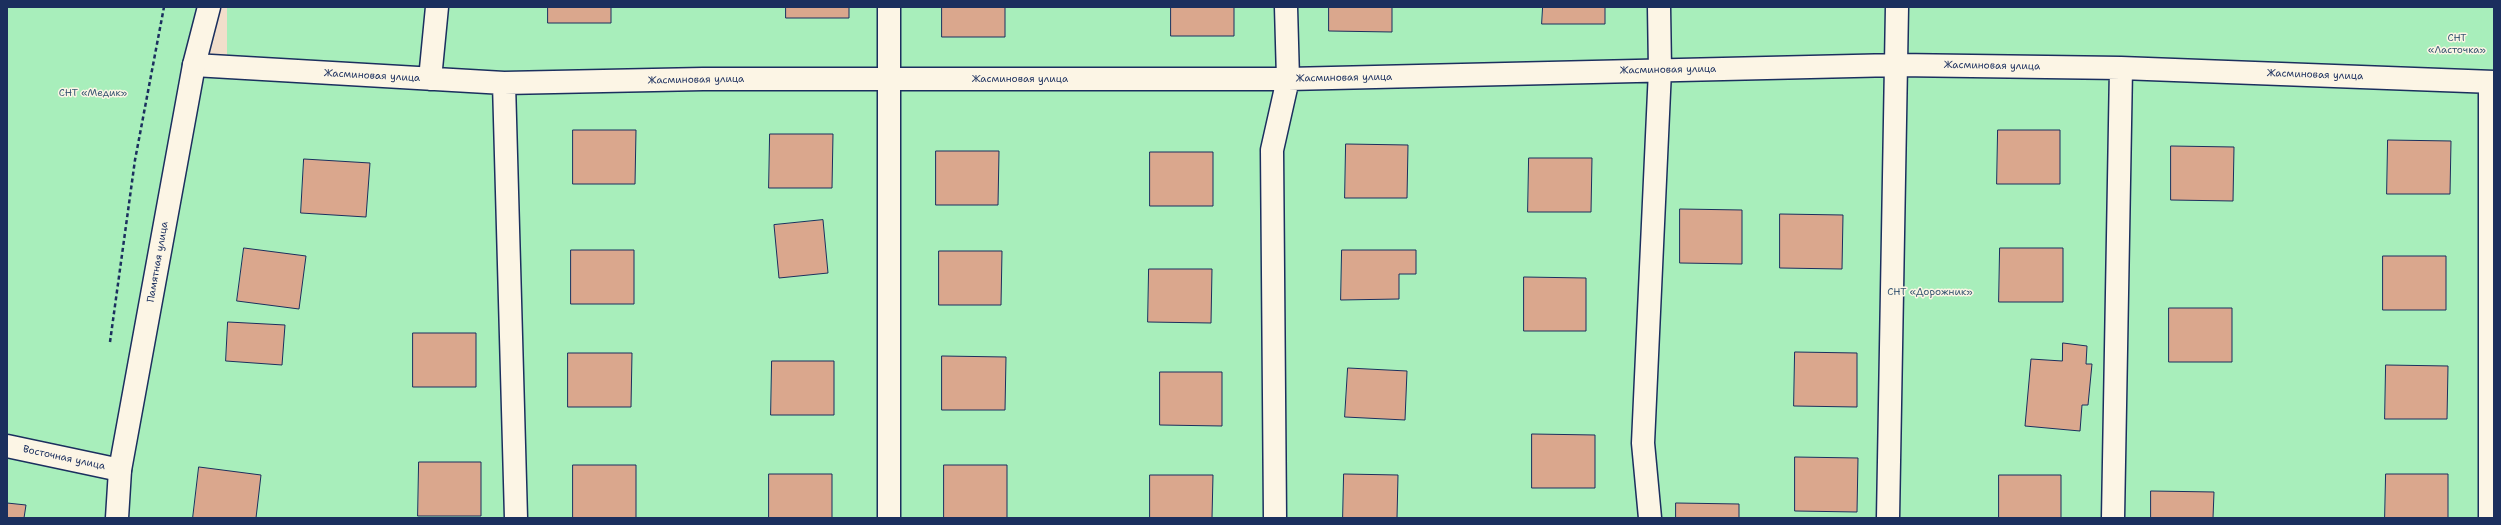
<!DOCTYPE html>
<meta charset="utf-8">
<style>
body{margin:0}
#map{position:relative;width:2501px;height:525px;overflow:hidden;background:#f2decb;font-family:"Shantell Sans",sans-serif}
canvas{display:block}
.frame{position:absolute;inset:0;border:8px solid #1b2f5e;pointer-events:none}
</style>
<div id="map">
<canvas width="2501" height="525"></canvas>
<div class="frame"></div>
</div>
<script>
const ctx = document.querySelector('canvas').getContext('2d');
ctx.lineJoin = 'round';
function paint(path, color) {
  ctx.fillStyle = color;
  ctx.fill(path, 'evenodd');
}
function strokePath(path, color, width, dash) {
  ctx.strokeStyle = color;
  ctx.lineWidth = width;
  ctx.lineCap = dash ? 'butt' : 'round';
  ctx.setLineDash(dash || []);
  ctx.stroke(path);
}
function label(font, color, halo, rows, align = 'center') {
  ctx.font = font + ' "Shantell Sans",sans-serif';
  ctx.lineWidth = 3;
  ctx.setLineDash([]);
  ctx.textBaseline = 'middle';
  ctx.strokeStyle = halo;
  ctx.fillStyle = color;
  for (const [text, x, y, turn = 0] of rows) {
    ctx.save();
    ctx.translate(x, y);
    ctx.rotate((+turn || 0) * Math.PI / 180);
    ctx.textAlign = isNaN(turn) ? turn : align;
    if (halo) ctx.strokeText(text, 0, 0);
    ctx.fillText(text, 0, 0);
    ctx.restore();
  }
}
const green = new Path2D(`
 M7,7H199L194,65L227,67V7H2494V518H7Z`);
const building = new Path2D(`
 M548,7H611V23H548Z
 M786,7H849V18H786Z
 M942,7H1005V37H942Z
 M1171,7H1234V36H1171Z
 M1329,7H1392V32L1329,31Z
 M1543,7H1605V24H1542Z
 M573,130H636L635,184H573Z
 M1998,130H2060V184H1997Z
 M770,134H833L832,188H769Z
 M2388,140L2451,141L2450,194H2387Z
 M1346,144L1408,145L1407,198H1345Z
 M2171,146L2234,147L2233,201L2171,200Z
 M936,151H999L998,205H936Z
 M1150,152H1213V206H1150Z
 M1529,158H1592L1591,212H1528Z
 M304,159L370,163L366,217L301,213Z
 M1680,209L1742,210V264L1680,263Z
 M1780,214L1843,215L1842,269L1780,268Z
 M823,220L828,273L779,278L774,225Z
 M244,248L306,256L299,309L237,301Z
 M2000,248H2063V302H1999Z
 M571,250H634V304H571Z
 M1342,250H1416V274H1399V299L1341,300Z
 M939,251H1002L1001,305H939Z
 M2383,256H2446V310H2383Z
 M1149,269H1212L1211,323L1148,322Z
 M1524,277L1586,278V331H1524Z
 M2169,308H2232V362H2169Z
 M228,322L285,325L282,365L226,361Z
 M413,333H476V387H413Z
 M2063,343L2087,346L2086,364H2092L2088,405H2082L2080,431L2025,426L2031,359L2062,361Z
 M1795,352L1857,353V407L1794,406Z
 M568,353H632L631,407H568Z
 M942,356L1006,357L1005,410H942Z
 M772,361H834V415H771Z
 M2386,365L2448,366L2447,419H2385Z
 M1348,368L1407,371L1405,420L1345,417Z
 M1160,372H1222V426L1160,425Z
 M1532,434L1595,435V488H1532Z
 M1795,457L1858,458L1857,512L1795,511Z
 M419,462H481V516H418Z
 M573,465H636V518H573Z
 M944,465H1007V518H944Z
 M199,467L261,475L256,518H193Z
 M769,474H832V518H769Z
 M1344,474L1398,475L1397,518H1343Z
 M2386,474H2448V518H2385Z
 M1150,475H1213L1212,518H1150Z
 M1999,475H2061V518H1999Z
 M2151,491L2214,492L2213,518H2151Z
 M7,503L26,505L24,518H7Z
 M1676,503L1739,504V518H1676Z`);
const path = new Path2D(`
 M110,342L135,160L164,7`);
const street = new Path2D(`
 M194,65L504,83L703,79H1288L1897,65L2121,68L2494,82
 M430,79L437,7
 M504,83L516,518
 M7,446L120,470
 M889,518V7
 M1275,518L1272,150L1288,79L1286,7
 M1650,518L1643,443L1660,70L1659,7
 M1888,518L1897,7
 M2113,518L2121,68
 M2490,518V82`);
const secondary = new Path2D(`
 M117,518L120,470L194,65L209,7`);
const parkNames = [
 ["СНТ",2457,38],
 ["«Ласточка»",2457,50],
 ["СНТ «Медик»",93,93],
 ["СНТ «Дорожник»",1930,292]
];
const streetNames = [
 ["Жасминовая улица",1992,66,1],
 ["Жасминовая улица",1668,70,-1],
 ["Жасминовая улица",2315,75,2],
 ["Жасминовая улица",372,76,3],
 ["Жасминовая улица",1344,78,-1],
 ["Жасминовая улица",1020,79],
 ["Жасминовая улица",696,80,-1],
 ["Памятная улица",158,262,-80],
 ["Восточная улица",64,458,12]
];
paint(green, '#a8eebb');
paint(building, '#daa78d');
strokePath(building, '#1b2f5e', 1);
strokePath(street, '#1b2f5e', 25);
strokePath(secondary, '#1b2f5e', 25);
strokePath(path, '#1b2f5e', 2.5, [4, 3]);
strokePath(street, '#fcf5e5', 22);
strokePath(secondary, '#fcf5e5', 22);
label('10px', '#375571', '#fcf5e5', parkNames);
label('10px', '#1b2f5e', '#fcf5e5', streetNames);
</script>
